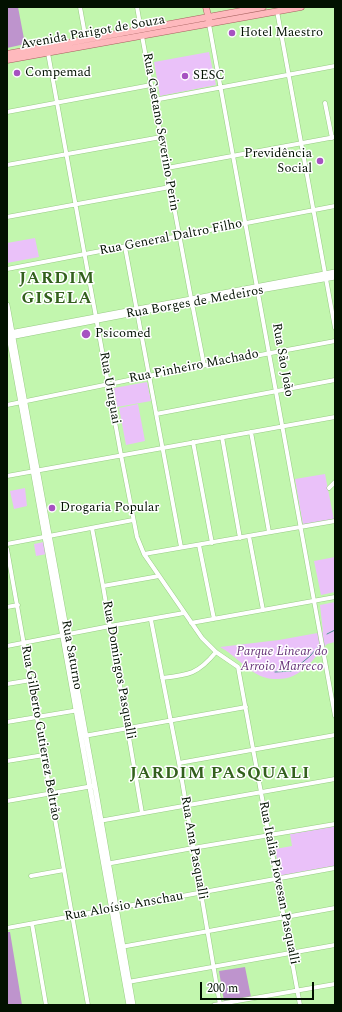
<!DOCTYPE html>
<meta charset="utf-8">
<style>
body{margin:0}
#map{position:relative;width:342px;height:1012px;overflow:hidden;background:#c2f6ae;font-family:Spectral,serif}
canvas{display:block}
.frame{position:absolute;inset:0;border:8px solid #021100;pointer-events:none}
.scale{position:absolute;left:200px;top:982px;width:114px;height:18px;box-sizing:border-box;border:2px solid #021100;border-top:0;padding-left:5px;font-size:12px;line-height:14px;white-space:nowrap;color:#021100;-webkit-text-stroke:3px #fff;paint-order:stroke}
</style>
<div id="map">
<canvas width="342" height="1012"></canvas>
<div class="frame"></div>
<div class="scale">200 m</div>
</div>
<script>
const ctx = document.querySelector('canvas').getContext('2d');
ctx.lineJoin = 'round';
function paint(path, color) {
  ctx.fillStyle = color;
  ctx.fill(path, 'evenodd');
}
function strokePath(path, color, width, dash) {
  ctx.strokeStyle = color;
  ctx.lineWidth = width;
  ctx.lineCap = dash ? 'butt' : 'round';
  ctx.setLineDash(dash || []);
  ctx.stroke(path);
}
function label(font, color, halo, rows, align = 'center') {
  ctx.font = font + ' Spectral,serif';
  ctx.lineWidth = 3;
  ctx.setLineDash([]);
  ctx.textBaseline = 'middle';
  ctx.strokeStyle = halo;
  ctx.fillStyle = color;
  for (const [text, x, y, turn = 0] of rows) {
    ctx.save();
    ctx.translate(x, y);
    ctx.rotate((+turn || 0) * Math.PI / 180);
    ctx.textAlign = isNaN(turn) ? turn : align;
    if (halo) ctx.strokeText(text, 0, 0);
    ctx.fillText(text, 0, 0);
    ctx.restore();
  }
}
const green = new Path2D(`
 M209,52L216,85L160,96L154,62Z
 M35,238L39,257L7,263V243Z
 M147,382L151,401L117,407L114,388Z
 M138,404L145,441L126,445L119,408Z
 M325,474L334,520L303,525L295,479Z
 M25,488L27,506L14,509L10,491Z
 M44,542L47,554L36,556L34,544Z
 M335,557V592L321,595L314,561Z
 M335,602V642L327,644C312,660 301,680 276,679C268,679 262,677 255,673C243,666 233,654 220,647L279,640L323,632L320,605Z
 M335,826V866L280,876L275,849L292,846L290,834Z`);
const forest = new Path2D(`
 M7,7H18L25,44L7,48Z
 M7,932H10L22,1005H7Z
 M245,967L251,997L224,1001L219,971Z`);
const stream = new Path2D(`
 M327,634L335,630
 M275,672L292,671L310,656L317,648`);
const minor = new Path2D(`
 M80,7L86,40
 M137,7L141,30
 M277,11L335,328
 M209,24L335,716
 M142,36L191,298L204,365
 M48,53L121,455L137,537L144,554L202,638L216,652L238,667L300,1005
 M154,100L335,66
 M325,103L332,138
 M7,112L151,85
 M7,165L161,137
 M167,168L335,137
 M7,217L170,187
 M125,247L181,547
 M7,269L335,206
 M7,405L148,376L335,341
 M156,414L335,380
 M251,432L269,532
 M222,437L240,538
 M193,442L212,543
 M7,476L335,417
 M329,488L335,482
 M92,528L103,586L142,813
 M249,536L263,610
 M7,544L133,520
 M199,545L214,619
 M7,549L88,1005
 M144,554L335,521
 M103,586L159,576
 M7,607L18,605
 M151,620L179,763L220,1005
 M191,623L335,597
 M7,646L110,626L184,613
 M162,678C189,675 198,674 216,652
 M7,684L31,680
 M7,722L79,710
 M84,736L246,707
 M7,761L44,755
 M179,763L335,735
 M7,801L93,786
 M99,821L335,779
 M106,864L193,848L335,824
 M31,876L64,870
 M32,924L46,1005
 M7,928L335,868
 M121,947L335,908
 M128,982L335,945
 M214,1005L335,984`);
const tertiary = new Path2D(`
 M7,305L95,786L133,1005
 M7,325L129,1005
 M10,333L335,272
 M10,337L191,302L335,277`);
const primary = new Path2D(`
 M206,7L209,20
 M7,54L263,7
 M7,60L301,7`);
const markers = [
 [232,33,4,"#a652c1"],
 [17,73,4,"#a652c1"],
 [185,76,4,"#a652c1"],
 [320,161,4,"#a652c1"],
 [86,334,5,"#a652c1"],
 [52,508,4,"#a652c1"]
];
const streetNames = [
 ["Avenida Parigot de Souza",93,33,-10],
 ["Rua Caetano Severino Perin",160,132,80],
 ["Rua General Daltro Filho",171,238,-11],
 ["Rua Borges de Medeiros",195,303,-10],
 ["Rua São João",282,360,80],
 ["Rua Pinheiro Machado",194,367,-11],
 ["Rua Uruguai",109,388,80],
 ["Rua Saturno",71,655,80],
 ["Rua Domingos Pasqualli",118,670,80],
 ["Rua Gilberto Gutierrez Beltrão",40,733,80],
 ["Rua Ana Pasqualli",193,848,80],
 ["Rua Italia Piovesan Pasqualli",278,883,79],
 ["Rua Aloísio Anschau",124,907,-10]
];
const poiNames = [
 ["Hotel Maestro",240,33],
 ["Compemad",25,73],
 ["SESC",193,76],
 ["Previdência",312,154,"right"],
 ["Social",312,169,"right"],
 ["Psicomed",95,334],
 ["Drogaria Popular",60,508]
];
const parkNames = [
 ["Parque Linear do",282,652],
 ["Arroio Marreco",282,667]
];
const districtNames = [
 ["JARDIM",57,280],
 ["GISELA",57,300],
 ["JARDIM PASQUALI",220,775]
];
paint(green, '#eac1f9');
paint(forest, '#be94cd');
strokePath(stream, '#4c9592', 1);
strokePath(minor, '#99cb85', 5);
strokePath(tertiary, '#99cb85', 6);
strokePath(primary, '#a6605e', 7);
strokePath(minor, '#fff', 4);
strokePath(tertiary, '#fff', 5);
strokePath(primary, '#feb9bd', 6);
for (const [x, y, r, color] of markers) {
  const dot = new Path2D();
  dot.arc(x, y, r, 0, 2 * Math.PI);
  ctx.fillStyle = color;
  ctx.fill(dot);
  strokePath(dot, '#fff', 1.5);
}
label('13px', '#021100', '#fff', streetNames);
label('13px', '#021100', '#fff', poiNames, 'left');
label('italic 13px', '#683479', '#fff', parkNames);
ctx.letterSpacing = '1px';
label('bold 17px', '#33601d', '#fff', districtNames);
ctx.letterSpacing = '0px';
</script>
